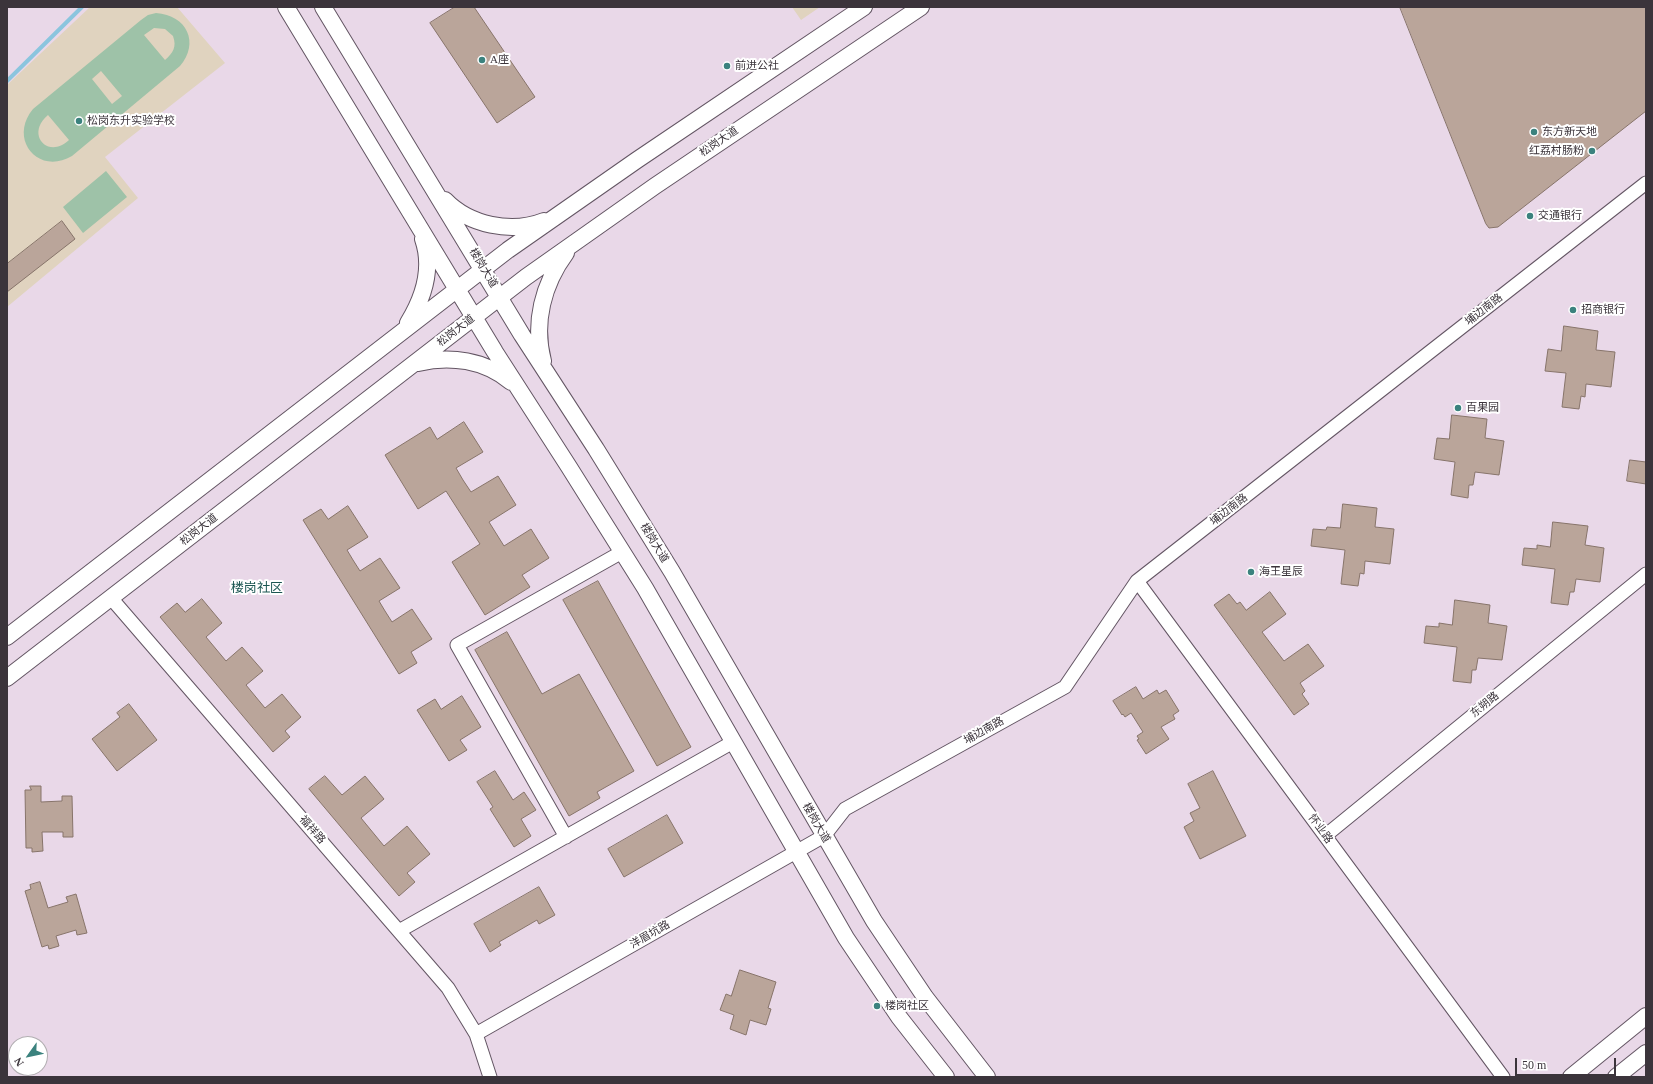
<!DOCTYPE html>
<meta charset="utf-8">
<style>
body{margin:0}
#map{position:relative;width:1653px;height:1084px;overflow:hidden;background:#e9d8e8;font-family:"Times New Roman",serif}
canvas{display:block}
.frame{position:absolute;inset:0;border:8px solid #3b343b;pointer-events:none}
.north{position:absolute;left:8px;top:1036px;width:40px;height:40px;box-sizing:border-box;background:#fff;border:1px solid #b1aeb1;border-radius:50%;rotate:237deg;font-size:11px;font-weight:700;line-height:16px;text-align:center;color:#3b343b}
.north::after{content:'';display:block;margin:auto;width:14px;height:18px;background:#3b827e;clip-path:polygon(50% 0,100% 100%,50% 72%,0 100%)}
.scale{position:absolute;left:1515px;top:1058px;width:101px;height:18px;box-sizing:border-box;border:2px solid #3b343b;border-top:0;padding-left:5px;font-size:12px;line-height:14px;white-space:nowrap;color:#3b343b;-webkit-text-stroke:3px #fff;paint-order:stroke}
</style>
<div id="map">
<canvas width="1653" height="1084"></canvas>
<div class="frame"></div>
<div class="north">N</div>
<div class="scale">50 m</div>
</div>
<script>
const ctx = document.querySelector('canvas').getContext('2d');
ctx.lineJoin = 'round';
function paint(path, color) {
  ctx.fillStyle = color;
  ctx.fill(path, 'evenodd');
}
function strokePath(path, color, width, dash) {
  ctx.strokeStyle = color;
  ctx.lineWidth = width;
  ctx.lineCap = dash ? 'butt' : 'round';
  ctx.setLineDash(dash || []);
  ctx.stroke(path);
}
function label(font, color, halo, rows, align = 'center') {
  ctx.font = font + ' "Times New Roman","Noto Sans SC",serif';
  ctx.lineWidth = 4;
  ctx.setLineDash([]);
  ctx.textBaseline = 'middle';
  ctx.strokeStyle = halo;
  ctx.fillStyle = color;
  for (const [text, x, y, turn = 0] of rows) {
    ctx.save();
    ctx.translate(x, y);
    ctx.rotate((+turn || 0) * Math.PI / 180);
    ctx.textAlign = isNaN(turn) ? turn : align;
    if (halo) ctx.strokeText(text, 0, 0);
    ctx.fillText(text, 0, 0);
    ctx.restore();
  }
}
const education = new Path2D(`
 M90,7H177L225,63L105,157L138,198L7,307V85Z
 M792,7H820L801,20Z`);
const green = new Path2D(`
 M156,13C187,15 200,43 180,66L72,156C38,176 8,139 33,109L141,20L148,15ZM154,28L165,29L173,36C177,47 173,53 165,60L144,35ZM101,71L122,96L112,104L92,79ZM48,115L69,140C48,160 25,134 48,115Z
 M106,171L127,197L83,233L63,207Z`);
const stream = new Path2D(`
 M7,81L82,7`);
const building = new Path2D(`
 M455,7H474L535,97L497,123L430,23Z
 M1400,7H1646V111L1498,227L1489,228L1486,224Z
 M62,221L75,239L7,292V264Z
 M1564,326L1598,331L1596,350L1615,352L1611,387L1586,384L1585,397L1581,396L1579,409L1562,407L1566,373L1545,371L1548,349L1561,351Z
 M1452,415L1487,419L1485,438L1504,441L1499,475L1475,472L1473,485H1469L1468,498L1451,495L1455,462L1434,459L1437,438L1449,439Z
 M464,422L483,452L456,468L463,480L471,492L498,476L516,505L489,522L504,546L531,529L549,558L522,575L530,587L485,615L452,562L480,544L446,491L418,509L385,455L430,427L437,439Z
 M1630,460L1646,462V484L1627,481Z
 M1343,504L1377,508L1375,527L1394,529L1390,564L1365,561L1364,574L1360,573L1358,586L1341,584L1345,550L1311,546L1313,529L1326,530L1327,527L1340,528Z
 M348,506L368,537L347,550L353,560L360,571L380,558L400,588L379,601L385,611L392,622L412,609L432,639L411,652L417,663L399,674L303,520L321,509L328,519Z
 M1553,522L1588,526L1585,545L1604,548L1600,582L1576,579L1574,592H1570L1568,605L1551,603L1555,569L1522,565L1524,548L1537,549V545L1550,547Z
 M598,581L691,747L657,766L563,600Z
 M1270,592L1286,614L1262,632L1284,661L1308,644L1324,666L1300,683L1305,691L1302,694L1309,704L1294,715L1214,605L1229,594L1237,604L1240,602L1246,610Z
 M202,599L222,623L206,637L226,661L242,647L263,671L246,685L265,708L282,694L301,717L285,731L290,737L273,752L160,617L177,603L185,612Z
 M1455,600L1490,605L1488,623L1507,626L1502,660L1478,658L1476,670H1472L1471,683L1453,681L1457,647L1424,643L1426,626L1439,627V623L1452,625Z
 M507,632L542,694L579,674L634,771L597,792L600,798L569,816L475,650Z
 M1136,687L1143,699L1157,690L1159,694L1166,690L1179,711L1173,715L1175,719L1161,727L1169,739L1146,754L1137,740L1139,739L1137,736L1143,732L1131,713L1125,717L1123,714L1122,715L1113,701Z
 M462,696L481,727L460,740L467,750L449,761L417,710L435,699L441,709Z
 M129,704L157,740L117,771L92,739L120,717L117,713Z
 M495,771L513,800L524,792L536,810L521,819L531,836L514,847L490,809L493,807L477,782Z
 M1213,771L1246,836L1200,859L1184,827L1194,821L1190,813L1200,808L1188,784Z
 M325,776L342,795L365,776L384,799L361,818L384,846L407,826L430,854L407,873L415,882L399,896L309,789Z
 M30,786H41V802L62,801V796H72L73,837H63V832H42L43,851L32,852V848H26L25,790H31Z
 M667,815L683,843L624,877L608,849Z
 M40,882L48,908L68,902L66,897L76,894L87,933L77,935L76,930L56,936L59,946L49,949L48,945L42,947L25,891L31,889L30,885Z
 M539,887L555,915L539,924L537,920L499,942L501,945L490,952L474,924Z
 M740,970L776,982L768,1008L771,1009L766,1025L750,1020L746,1035L730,1029L734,1015L720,1010L726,994L731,996Z`);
const minor = new Path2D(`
 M1137,581L1503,1077
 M111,598L448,988L476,1034L490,1077
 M1325,836L1646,574
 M566,837L457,645L622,552
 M399,931L733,742
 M476,1034L824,836L845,809L1065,687L1137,581L1646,183`);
const major = new Path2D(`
 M286,7L495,352L569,467L645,588L846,938L899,1017L946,1077
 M323,7L522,335L596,449L672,572L874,921L925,997L987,1077
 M445,200C469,225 511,234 544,221
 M408,323C424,297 433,268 423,239
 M543,361C533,323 543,284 566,253
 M418,363C450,355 485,360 511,382
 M7,637L508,250L637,160L864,7
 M7,678L526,277L655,186L921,7
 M1571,1077L1646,1016
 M1616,1077L1646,1053`);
const markers = [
 [482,60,4,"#3b827e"],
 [727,66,4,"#3b827e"],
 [79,121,4,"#3b827e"],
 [1534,132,4,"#3b827e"],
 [1592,151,4,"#3b827e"],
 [1530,216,4,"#3b827e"],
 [1573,310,4,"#3b827e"],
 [1458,408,4,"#3b827e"],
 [1251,572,4,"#3b827e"],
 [877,1006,4,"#3b827e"]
];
const poiNames = [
 ["A座",490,60],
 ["前进公社",735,66],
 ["松岗东升实验学校",87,121],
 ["东方新天地",1542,132],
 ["红荔村肠粉",1584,151,"right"],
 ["交通银行",1538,216],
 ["招商银行",1581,310],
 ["百果园",1466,408],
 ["海王星辰",1259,572],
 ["楼岗社区",885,1006]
];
const streetNames = [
 ["松岗大道",719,142,-34],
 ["楼岗大道",483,268,59],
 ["埔边南路",1484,310,-38],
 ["松岗大道",456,331,-38],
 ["埔边南路",1229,510,-38],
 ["松岗大道",199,530,-38],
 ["楼岗大道",654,543,59],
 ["东朔路",1485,705,-39],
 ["埔边南路",984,731,-29],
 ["楼岗大道",816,823,60],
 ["怀业路",1320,829,54],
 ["福祥路",312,830,49],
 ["洋眉坑路",650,935,-30]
];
const quarterNames = [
 ["楼岗社区",257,589]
];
paint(education, '#e0d3bf');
paint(green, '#9ec2a8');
strokePath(stream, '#8bc5de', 4);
paint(building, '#baa59a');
strokePath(building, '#87746a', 1);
strokePath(minor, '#635563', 15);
strokePath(major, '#635563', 18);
strokePath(minor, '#fff', 13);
strokePath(major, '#fff', 16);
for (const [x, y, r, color] of markers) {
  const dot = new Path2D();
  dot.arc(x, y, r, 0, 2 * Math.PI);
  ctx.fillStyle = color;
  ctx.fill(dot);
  strokePath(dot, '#fff', 1.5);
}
label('11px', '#3b343b', '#fff', poiNames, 'left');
label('11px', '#3b343b', '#fff', streetNames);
label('13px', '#1b5652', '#fff', quarterNames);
</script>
